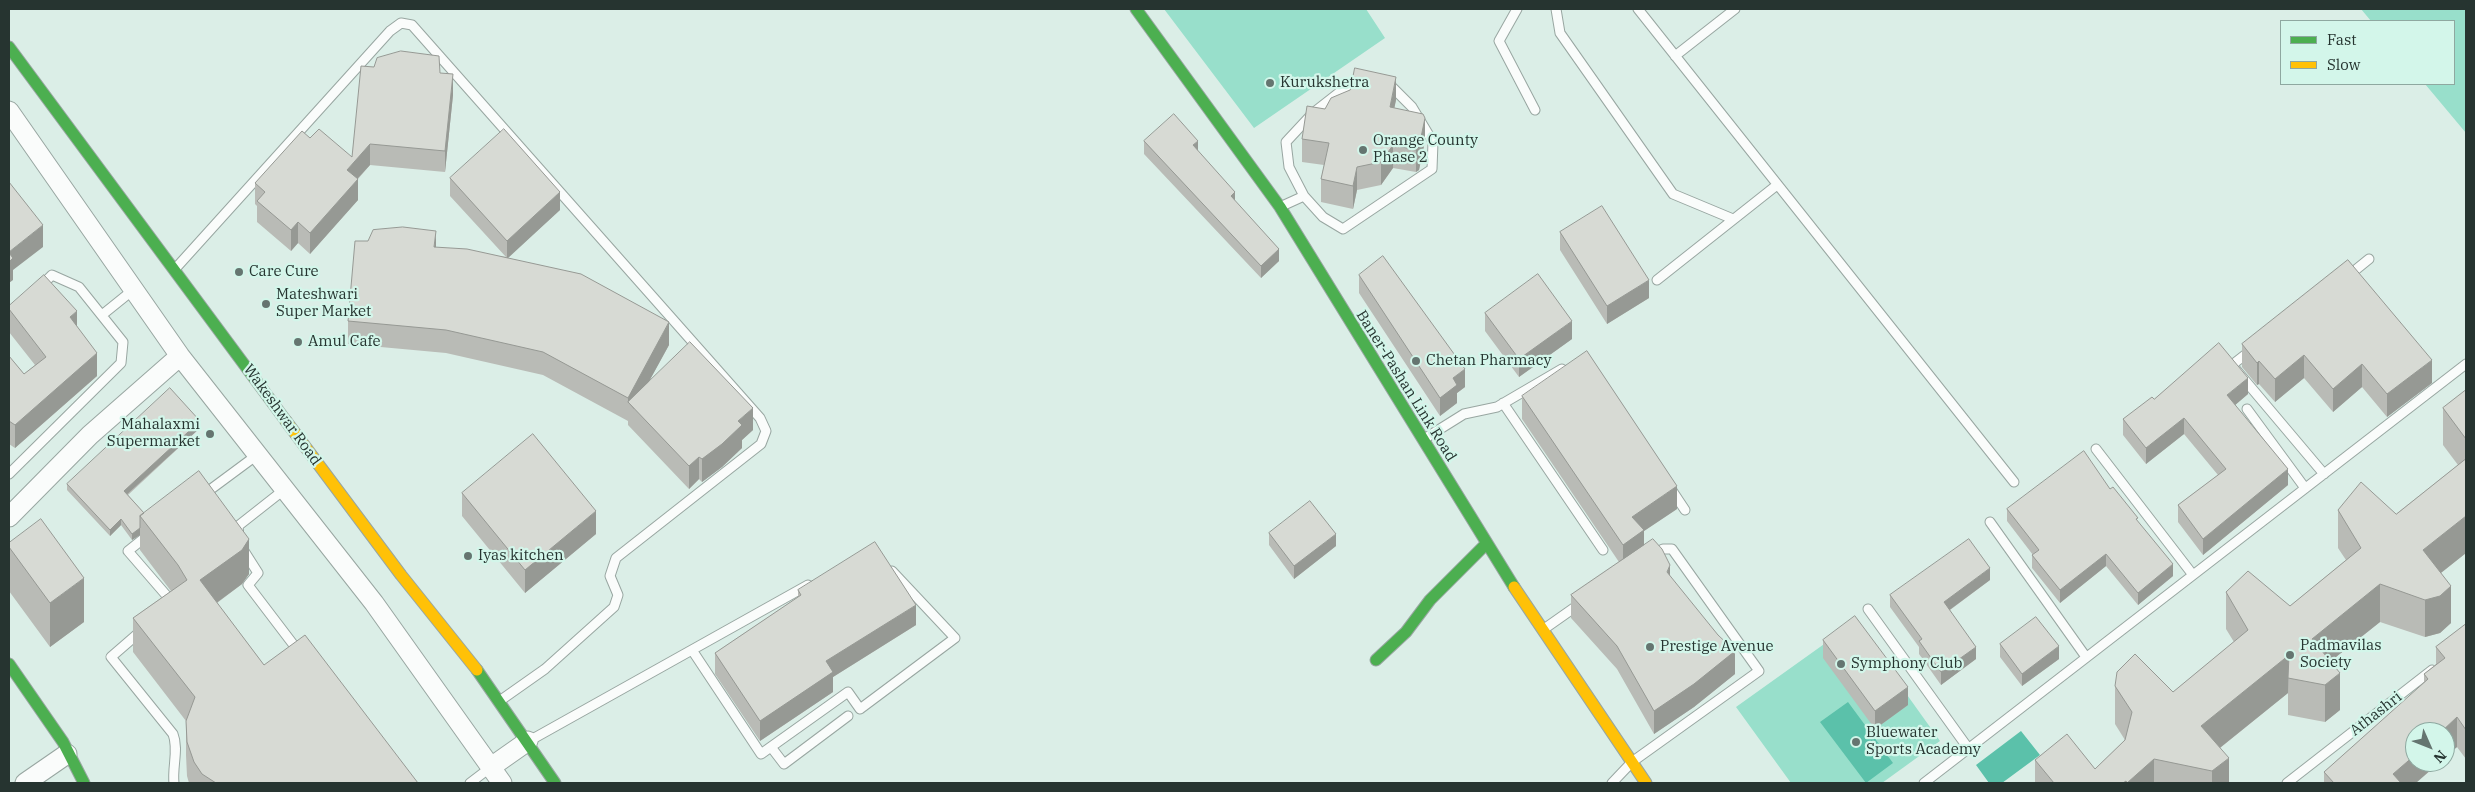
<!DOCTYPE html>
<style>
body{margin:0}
#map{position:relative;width:2475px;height:792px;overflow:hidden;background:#dbeee7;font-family:"IBM Plex Serif",serif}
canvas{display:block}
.frame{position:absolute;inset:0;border:10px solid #263430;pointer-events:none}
.legend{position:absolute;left:2280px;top:20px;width:175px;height:65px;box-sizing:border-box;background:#d3f6ea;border:1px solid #8ea8a0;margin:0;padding:6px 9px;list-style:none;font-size:15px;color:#263430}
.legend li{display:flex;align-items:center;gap:10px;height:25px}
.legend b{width:25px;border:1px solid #8ea8a0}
.north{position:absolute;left:2405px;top:722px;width:50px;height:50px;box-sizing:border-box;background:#d3f6ea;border:1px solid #8ea8a0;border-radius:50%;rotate:134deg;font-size:14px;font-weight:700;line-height:20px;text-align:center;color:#263430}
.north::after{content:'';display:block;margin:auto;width:18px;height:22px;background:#657570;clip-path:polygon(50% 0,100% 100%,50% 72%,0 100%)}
</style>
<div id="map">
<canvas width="2475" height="792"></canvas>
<div class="frame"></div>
<ul class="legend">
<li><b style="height:6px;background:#4caf50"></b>Fast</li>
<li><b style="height:6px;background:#ffc107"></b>Slow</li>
</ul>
<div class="north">N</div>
</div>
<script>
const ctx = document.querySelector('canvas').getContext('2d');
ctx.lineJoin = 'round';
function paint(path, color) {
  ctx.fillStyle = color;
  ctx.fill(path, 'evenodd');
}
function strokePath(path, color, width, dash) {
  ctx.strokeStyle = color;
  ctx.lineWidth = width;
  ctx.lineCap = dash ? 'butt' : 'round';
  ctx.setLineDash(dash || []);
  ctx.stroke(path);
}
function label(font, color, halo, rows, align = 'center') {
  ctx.font = font + ' "IBM Plex Serif",serif';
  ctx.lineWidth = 4.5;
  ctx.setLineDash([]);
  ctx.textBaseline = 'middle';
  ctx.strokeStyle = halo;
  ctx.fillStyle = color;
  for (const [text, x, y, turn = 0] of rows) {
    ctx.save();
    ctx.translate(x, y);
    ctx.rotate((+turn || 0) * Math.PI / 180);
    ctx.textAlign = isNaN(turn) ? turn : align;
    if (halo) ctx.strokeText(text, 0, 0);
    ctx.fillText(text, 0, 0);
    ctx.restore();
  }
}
const green = new Path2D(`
 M1164,9H1366L1385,38L1254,128Z
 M2361,9H2466V133L2425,84H2454V21H2371Z
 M1855,622L1940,741L1882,783H1791L1736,707Z`);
const water = new Path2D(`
 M1848,702L1893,763L1866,783L1820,722Z
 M2021,731L2040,755L2002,783H1989L1976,765Z`);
const lane = new Path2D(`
 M1517,9L1499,41L1535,110
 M1556,9L1560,33L1673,194L1733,219
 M1638,9L2014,482
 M1675,56L1735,9
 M1304,196L1323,217L1343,229L1432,169L1433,142L1412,107L1392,87L1387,86
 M1282,206L1304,196L1289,167L1286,142L1313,113L1350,84L1362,85
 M175,269L390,31L401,23L412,25L760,418L766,431L761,444L616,558L610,576L618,595L614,607L545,669L501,700
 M2348,276L2369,259
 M1657,280L1777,185
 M102,315L133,290
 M2250,351L2232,365L2324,474
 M1503,403L1603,550
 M2247,409L2305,488
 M1424,439L1464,414L1497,407L1562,369
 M2096,449L2193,575
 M9,474L121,363L123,342L79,287L52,275L40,287
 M1671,489L1685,510
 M203,495L257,455
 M1990,522L2086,657
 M148,535L128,551L173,603
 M239,537L238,526L285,489
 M244,551L258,573L248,585L299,652
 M1868,609L1968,748
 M1544,629L1581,603
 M141,631L111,657L173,734C179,749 172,767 174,783
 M692,650L761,754L848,692L860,709L955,638L892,571
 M529,741L808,585
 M771,747L784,764L848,716
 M470,783L491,767
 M1612,783L1632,762L1759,671L1672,549H1663L1654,554
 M1924,783L2466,364
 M2287,783L2432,670`);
const street = new Path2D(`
 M9,111L180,356L374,603L502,783
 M9,517L90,435L180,356
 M491,767L528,741
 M25,783L67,754`);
const fast = new Path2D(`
 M1136,9L1280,207L1514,587
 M9,47L286,421
 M1376,660L1406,632L1430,600L1486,544
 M9,664L63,742L84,783
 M477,670L555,783`);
const slow = new Path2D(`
 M286,421L401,575L477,670
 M1514,587L1646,783`);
const wall = new Path2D(`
 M440,73L453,95L445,172L370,165L358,179V200L310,254L298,243L291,251L257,222V206L255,204V183L310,138L352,157Z
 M1396,100L1394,108L1425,141L1419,170L1416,172L1393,168L1381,185L1357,190L1353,209L1321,202V179L1324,165L1302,162V139L1325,109Z
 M1144,141L1198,151L1279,261L1261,278L1144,154Z
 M450,178L560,210L507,258L669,345L649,381L753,430L742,440V448L722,467L702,482L699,479L689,489L628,425V421L543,375L446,353L348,344V321L368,241L436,248L506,257L450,196Z
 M1560,232L1649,298L1607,324L1560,250Z
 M2348,260L2432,383L2387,417L2362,387L2333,412L2304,378L2275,402L2259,384L2257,385L2242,367V344Z
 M1359,275L1465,387L1457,393V403L1440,416L1359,293Z
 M9,306L77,326L97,376L15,448L9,444V356L24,374L35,365L9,332Z
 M1485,313L1572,339L1519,377L1485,331Z
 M2466,390V553L2441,573L2451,623L2440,633L2425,637L2380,622L2331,661L2340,710L2325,722L2288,715V693L2220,748L2229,783H2035V760L2095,769L2125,740L2115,724V686L2173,692L2234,642L2226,629V592L2290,606L2346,560L2338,548V510L2396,514L2458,465L2443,445V408Z
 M2248,394L2235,405L2288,485L2203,555L2178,522V505L2218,475L2184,434L2146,464L2123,435V419L2154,399Z
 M1522,396L1677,509L1644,531V545L1670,576L1735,674L1694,707L1654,734L1617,669L1571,618V595L1619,562L1522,419Z
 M200,428L128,495L144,513L249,574L242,584L217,603L264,665L418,783H189L187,776L186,755V721L133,652V618L171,591L140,550V535L132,540L121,525L110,536L67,490V484Z
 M2110,489L2138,522L2173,576L2138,605L2106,566L2060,603L2032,568V555H2033L2007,521V509Z
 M462,493L596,534L525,593L462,516Z
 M1269,533L1336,546L1294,579L1269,545Z
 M9,543L84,622L50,647L9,591Z
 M1990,580L1950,610L1976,659L1941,685L1919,654V647L1890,607V595Z
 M798,590L916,625L833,677V692L760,741L715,674V653L798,597Z
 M2466,624V759L2457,747L2445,757V732L2416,783H2324V772L2424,683V674L2436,664V647Z
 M1823,640L1908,705L1875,729L1823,658Z
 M2000,644L2059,659L2022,686L2000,657Z`);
const shadedWall = new Path2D(`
 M453,74V95L445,172V151Z
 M1396,77V100L1390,130V107Z
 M1425,118V141L1419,170L1416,172V150Z
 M1198,141V153L1193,145Z
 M370,144V165L347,190V170Z
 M1393,145V168L1381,185V162Z
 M1357,167V190L1353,209V186Z
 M358,179V200L310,254V233Z
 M560,192V210L507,259V241Z
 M1235,192V204L1231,196Z
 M298,222V243L291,251V230Z
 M43,225V247L13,270V280L9,283V252Z
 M436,231V254L434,247Z
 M1279,249V261L1261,278V266Z
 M1649,280V298L1607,324V306Z
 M77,311V334L70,317Z
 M1572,321V339L1519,377V359Z
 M669,322V345L634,409L628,402V398Z
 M97,353V376L15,448V425Z
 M2304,355V378L2275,402V379Z
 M2432,360V383L2387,417V394Z
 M2259,361V384L2257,385V363Z
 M2362,364V387L2333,412V389Z
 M1465,369V387L1457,393V403L1440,416V398L1453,378Z
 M2248,378V394L2227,412V395Z
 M753,408V430L742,440V448L722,467L702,482V459L738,421Z
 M2184,418V434L2146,464V448Z
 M200,421V428L124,497V491Z
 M699,457V479L689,489V466Z
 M2288,469V485L2203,555V539Z
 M1677,486V509L1644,531V553L1623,568V545L1632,517Z
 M596,511V534L525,593V570Z
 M2466,516V553L2423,587V550Z
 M121,519V525L110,536V530Z
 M140,528V535L132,540V534Z
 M1336,534V546L1294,579V566Z
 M249,539V574L242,584L200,615V580Z
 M2106,554V566L2060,603V590Z
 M2173,564V576L2138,605V593Z
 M1670,565V588L1667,572Z
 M1990,568V580L1944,614V602Z
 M84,578V622L50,647V603Z
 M2380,584V622L2312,676V639Z
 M2451,586V623L2440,633L2425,637V600Z
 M916,605V625L833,677V692L760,741V721L826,661Z
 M2059,646V659L2022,686V674Z
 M1976,647V659L1941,685V672Z
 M1735,651V674L1694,707L1654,734V711Z
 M2289,655L2288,693L2201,763V726Z
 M2340,673V710L2325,722V685Z
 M1908,687V705L1875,729V711Z
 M2457,717V747L2445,757V732H2441Z
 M2415,755V762H2440L2416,783H2393V774Z
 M2229,758V783H2212V771Z
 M2154,759V783H2127Z`);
const building = new Path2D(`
 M401,51L439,56L440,73L453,74L445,151L370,144L347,170L358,179L310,233L298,222L291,230L257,201L265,192L255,183L302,131L310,138L319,129L352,157L361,66L374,67L377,58Z
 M1355,68L1396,77L1390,107L1423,114L1425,118L1419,147L1416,150L1393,145L1381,162L1357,167L1353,186L1321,179L1329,143L1302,139L1307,106L1325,109L1331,98L1350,90Z
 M1174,114L1198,141L1193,145L1235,192L1231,196L1279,249L1261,266L1144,141Z
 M504,129L560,192L507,241L450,178Z
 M9,182L43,225L9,252Z
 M1602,206L1649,280L1607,306L1560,232Z
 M403,227L436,231L434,247L467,249L581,274L669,322L628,398L543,352L446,330L348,321L355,241H368L373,230Z
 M9,253L13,258L9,262Z
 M1383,256L1465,369L1453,378L1457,385L1440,398L1359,275Z
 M2348,260L2432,360L2387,394L2362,364L2333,389L2304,355L2275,379L2259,361L2257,363L2242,344Z
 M1538,274L1572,321L1519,359L1485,313Z
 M44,275L77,311L70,317L97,353L15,425L9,421V356L24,374L46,357L9,309V306Z
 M690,342L753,408L738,421L742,425L722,444L702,459L699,457L689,466L628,402Z
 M2219,343L2248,378L2227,395L2288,469L2203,539L2178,505L2226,469L2184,418L2146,448L2123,419L2152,397L2154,399Z
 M1587,351L1677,486L1632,517L1644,530L1623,545L1522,396Z
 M170,388L200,421L124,491L144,513L140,516V528L132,534L121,519L110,530L67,484Z
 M2466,390V439L2443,408Z
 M533,434L596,511L525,570L462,493Z
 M2084,451L2110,489L2113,487L2138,518L2136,519L2173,564L2138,593L2106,554L2060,590L2032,555L2039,550L2007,509Z
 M2466,459V516L2423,550L2451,586L2440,596L2425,600L2380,584L2312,639L2340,673L2325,685L2288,678L2289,655L2201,726L2229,758L2212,771L2154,759L2127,783L2126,781L2123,783H2054L2035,760L2067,734L2095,769L2125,740L2132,712L2115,686L2117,672L2135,654L2173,692L2248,630L2226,592L2248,571L2290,606L2361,548L2338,510L2361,482L2396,514Z
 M199,471L249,539L242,550L200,580L264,665L305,635L418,783H216L202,774L194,762L187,742L186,721L195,697L133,618L187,580L178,565L140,516Z
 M1310,501L1336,534L1294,566L1269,533Z
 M41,519L84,578L50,603L9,547V543Z
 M1653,539L1662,549L1670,565L1667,572L1718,635L1735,651L1694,684L1654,711L1617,646L1571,595Z
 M1969,539L1990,568L1944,602L1976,647L1941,672L1919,641L1922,639L1890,595Z
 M875,542L916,605L826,661L833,672L760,721L715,653L801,595L798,590Z
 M1855,616L1908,687L1875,711L1823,640Z
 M2036,617L2059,646L2022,674L2000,644Z
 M2466,624V730L2457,717L2441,732H2415V755L2393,774L2401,783H2334L2324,772L2428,679L2424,674L2445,658L2436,647Z`);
const markers = [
 [1270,83,5,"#657570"],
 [1363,150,5,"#657570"],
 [239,272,5,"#657570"],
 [266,304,5,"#657570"],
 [298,342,5,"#657570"],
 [1416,361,5,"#657570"],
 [210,434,5,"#657570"],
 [468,556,5,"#657570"],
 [1650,647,5,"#657570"],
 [2290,655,5,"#657570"],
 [1841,664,5,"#657570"],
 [1856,742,5,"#657570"]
];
const poiNames = [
 ["Kurukshetra",1280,83],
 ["Orange County",1373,141],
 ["Phase 2",1373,158],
 ["Care Cure",249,272],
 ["Mateshwari",276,295],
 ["Super Market",276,312],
 ["Amul Cafe",308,342],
 ["Chetan Pharmacy",1426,361],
 ["Mahalaxmi",200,425,"right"],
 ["Supermarket",200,442,"right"],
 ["Iyas kitchen",478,556],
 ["Padmavilas",2300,646],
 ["Society",2300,663],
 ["Prestige Avenue",1660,647],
 ["Symphony Club",1851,664],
 ["Bluewater",1866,733],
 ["Sports Academy",1866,750]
];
const streetNames = [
 ["Baner-Pashan Link Road",1406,386,58],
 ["Wakeshwar Road",282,415,54],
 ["Athashri",2376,714,-38]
];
paint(green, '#98dfcb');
paint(water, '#5bc1aa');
strokePath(lane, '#98a6a1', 11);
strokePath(street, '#98a6a1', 21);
strokePath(fast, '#98a6a1', 13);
strokePath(slow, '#98a6a1', 13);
strokePath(lane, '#fafcfb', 9);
strokePath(street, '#fafcfb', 19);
strokePath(fast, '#4caf50', 11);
strokePath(slow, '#ffc107', 11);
paint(wall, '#b9bbb6');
paint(shadedWall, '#969994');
paint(building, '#d7dad4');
strokePath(building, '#969994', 1);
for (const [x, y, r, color] of markers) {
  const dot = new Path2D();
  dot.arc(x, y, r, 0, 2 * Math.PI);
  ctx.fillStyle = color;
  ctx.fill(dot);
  strokePath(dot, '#d3f6ea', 2);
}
label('15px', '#263430', '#d3f6ea', poiNames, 'left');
label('15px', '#263430', '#d3f6ea', streetNames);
</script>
